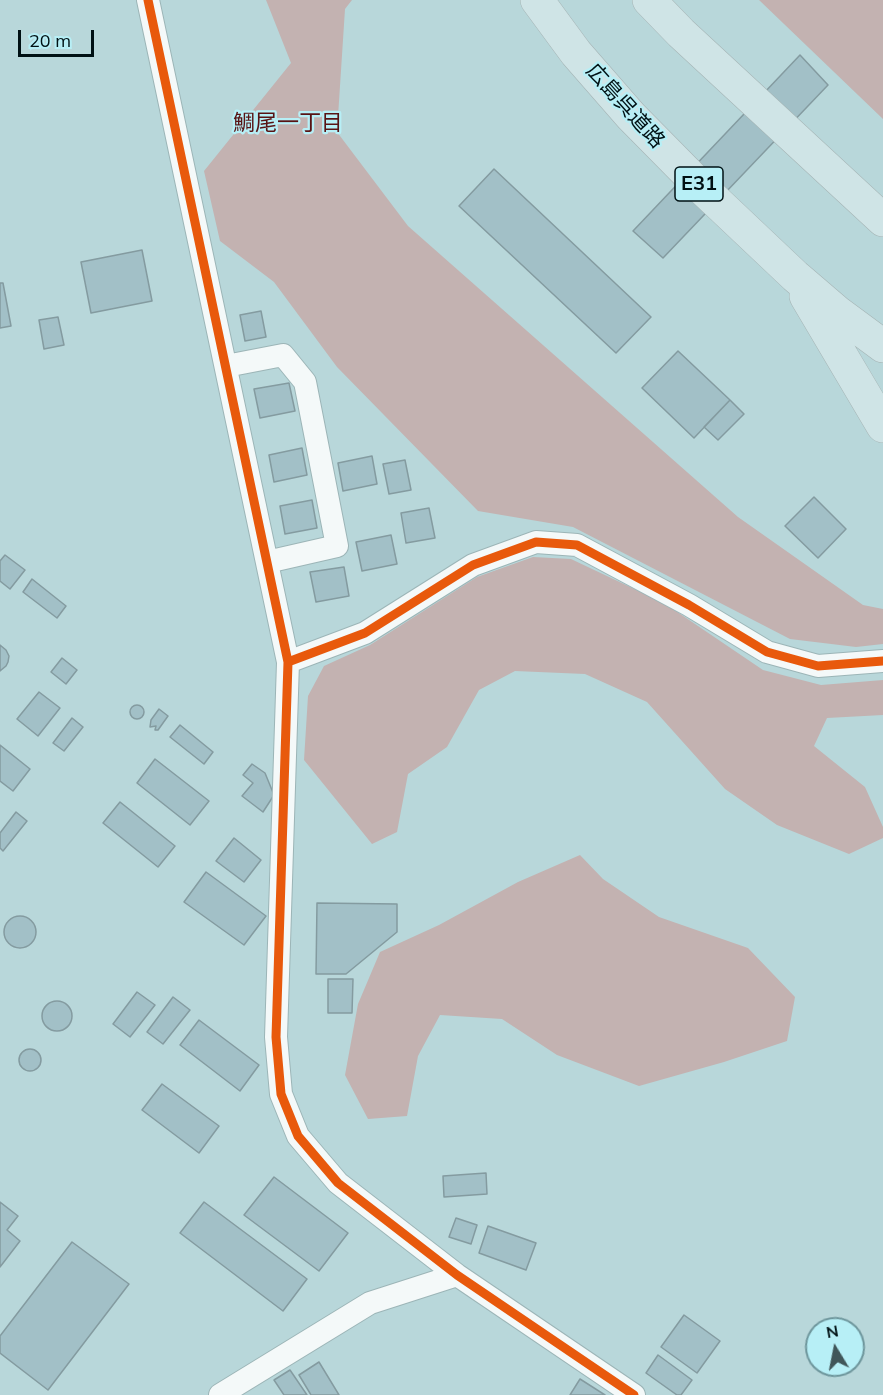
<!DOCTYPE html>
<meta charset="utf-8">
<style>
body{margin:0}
#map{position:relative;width:883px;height:1395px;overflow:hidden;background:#b8d7da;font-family:Mulish,sans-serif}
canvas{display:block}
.north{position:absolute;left:805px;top:1317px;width:60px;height:60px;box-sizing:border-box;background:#b7eff6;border:2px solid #6e969c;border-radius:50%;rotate:350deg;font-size:16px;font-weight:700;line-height:24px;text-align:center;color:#001114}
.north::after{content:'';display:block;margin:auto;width:21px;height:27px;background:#405659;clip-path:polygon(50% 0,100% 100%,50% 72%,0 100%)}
.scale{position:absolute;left:18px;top:30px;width:76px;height:27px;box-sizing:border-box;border:3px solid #001114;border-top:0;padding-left:8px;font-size:18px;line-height:21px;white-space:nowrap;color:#001114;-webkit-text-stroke:4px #b7eff6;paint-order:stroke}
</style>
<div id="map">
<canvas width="883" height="1395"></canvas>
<div class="north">N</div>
<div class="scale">20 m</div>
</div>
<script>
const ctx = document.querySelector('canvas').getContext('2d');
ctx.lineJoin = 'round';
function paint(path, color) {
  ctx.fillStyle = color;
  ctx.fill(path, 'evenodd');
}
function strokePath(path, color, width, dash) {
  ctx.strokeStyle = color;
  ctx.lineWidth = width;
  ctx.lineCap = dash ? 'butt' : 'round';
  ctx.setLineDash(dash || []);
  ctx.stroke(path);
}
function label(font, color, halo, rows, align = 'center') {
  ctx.font = font + ' Mulish,"Noto Sans JP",sans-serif';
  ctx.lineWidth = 4.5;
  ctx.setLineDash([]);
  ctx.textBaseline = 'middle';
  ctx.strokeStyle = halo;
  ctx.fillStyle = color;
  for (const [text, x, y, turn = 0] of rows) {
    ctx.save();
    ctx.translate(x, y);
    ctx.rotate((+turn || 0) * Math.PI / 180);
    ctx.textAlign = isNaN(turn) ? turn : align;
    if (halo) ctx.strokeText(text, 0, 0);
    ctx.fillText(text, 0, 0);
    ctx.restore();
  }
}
const green = new Path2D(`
 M266,0H352L345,9L337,132L408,226L738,517L863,605L883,609V644L856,647L790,639L573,527L478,511L337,367L274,282L220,241L204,171L291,63Z
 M759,0H883V119Z
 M533,557L571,559L664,603L763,670L821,685L883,680V715L827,718L814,746L865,787L883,827V838L849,854L777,825L725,789L647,702L585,674L515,671L479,690L447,747L408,774L397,832L372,844L304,760L308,696L324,666L370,645L477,577Z
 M580,855L603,879L659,917L748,948L795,997L787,1041L724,1062L639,1086L557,1055L502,1019L440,1015L418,1056L407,1116L368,1119L345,1075L358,1004L380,952L439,925L518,882Z`);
const building = new Path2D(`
 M800,55L828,85L663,258L633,231Z
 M494,169L651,317L616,353L459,206Z
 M142,250L152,301L91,313L81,262Z
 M0,283H3L11,326L0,328Z
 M261,311L266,337L245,341L240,315Z
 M58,317L64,345L44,349L39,320Z
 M678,351L730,400L694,438L642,388Z
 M289,383L295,411L260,418L254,389Z
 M730,400L744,414L718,440L704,427Z
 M302,448L307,475L274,482L269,455Z
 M372,456L377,484L343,491L338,463Z
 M405,460L411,490L389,494L383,464Z
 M814,497L846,529L818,558L785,526Z
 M312,500L317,528L285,534L280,506Z
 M429,508L435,538L406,543L401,513Z
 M391,535L397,564L362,571L356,542Z
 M5,555L25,570L10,589L0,581V561Z
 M344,567L349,596L316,602L310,572Z
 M32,579L66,606L57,618L23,592Z
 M0,645L6,650L9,656L8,662L6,666L0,671Z
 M62,658L77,670L66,684L51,672Z
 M39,692L60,708L38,736L17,719Z
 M130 712a7 7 0 1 1 14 0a7 7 0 1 1-14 0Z
 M159,709L168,716L158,730H155L156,726L150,727L151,720Z
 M72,718L83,727L64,751L53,743Z
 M180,725L213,752L204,764L170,737Z
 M0,745L30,769L13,791L0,781Z
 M155,759L209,801L190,825L137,783Z
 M252,764L265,773L274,795L263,812L242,796L253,783L243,775Z
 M120,802L175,846L158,867L103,823Z
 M16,812L27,821L3,851L0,848V833Z
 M234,838L261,860L244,882L216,861Z
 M206,872L266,916L244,945L184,902Z
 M317,903L397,904V932L346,974H316Z
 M4 932a16 16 0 1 1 32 0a16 16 0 1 1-32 0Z
 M328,979H353L352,1013H328Z
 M137,992L155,1005L130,1037L113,1024Z
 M173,997L190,1010L163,1044L147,1032Z
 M42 1016a15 15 0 1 1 30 0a15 15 0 1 1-30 0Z
 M199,1020L259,1065L240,1091L180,1045Z
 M19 1060a11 11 0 1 1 22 0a11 11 0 1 1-22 0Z
 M162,1084L219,1126L199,1153L142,1110Z
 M486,1173L487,1194L444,1197L443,1176Z
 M274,1177L348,1233L319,1271L244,1215Z
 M0,1202L18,1216L7,1230L20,1241L0,1267Z
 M204,1202L307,1279L283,1311L180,1233Z
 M456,1218L477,1225L471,1244L449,1237Z
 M488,1226L536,1243L526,1270L479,1253Z
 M72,1242L129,1284L48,1390L0,1353V1336Z
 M684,1315L720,1341L697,1373L661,1347Z
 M658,1355L692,1380L681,1395H677L646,1373Z
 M319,1362L339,1395H311L299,1375Z
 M290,1370L307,1395H284L274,1380Z
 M580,1379L605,1395H570Z`);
const street = new Path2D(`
 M148,0L288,662L276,1037L281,1094L298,1136L338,1183L457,1275L634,1395
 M226,366L283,355L305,382L337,546L267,562
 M288,662L365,633L473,565L536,542L577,545L689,605L767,652L818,666L883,661
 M220,1395L370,1303L457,1275`);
const highway = new Path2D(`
 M537,0L576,53L631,116L703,189L795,276L837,312L883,346
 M649,0L681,33L883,220
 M806,296L883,426`);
const cycleway = new Path2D(`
 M148,0L288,662L276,1037L281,1094L298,1136L338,1183L457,1275L634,1395
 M288,662L365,633L473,565L536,542L577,545L689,605L767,652L818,666L883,661`);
const shields = [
 [699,184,48]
];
const shieldNames = [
 ["E31",699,184]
];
const streetNames = [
 ["広島呉道路",625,106,48]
];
const neighbourhoodNames = [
 ["鯛尾一丁目",288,123]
];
paint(green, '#c3b2b1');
paint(building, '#a2c0c7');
strokePath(building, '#849ba0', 1.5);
strokePath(street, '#9cb5b7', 24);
strokePath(highway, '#a5b4b5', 34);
strokePath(street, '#f4f9f9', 22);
strokePath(highway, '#cfe4e6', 33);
strokePath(cycleway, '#e8590c', 9);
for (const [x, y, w] of shields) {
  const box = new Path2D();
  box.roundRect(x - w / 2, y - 17, w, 34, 4.5);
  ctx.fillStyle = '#b7eff6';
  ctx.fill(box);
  strokePath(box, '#001114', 1.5);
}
label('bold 20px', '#001114', null, shieldNames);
label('21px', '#001114', '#b7eff6', streetNames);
label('22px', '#581314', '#b7eff6', neighbourhoodNames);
</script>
